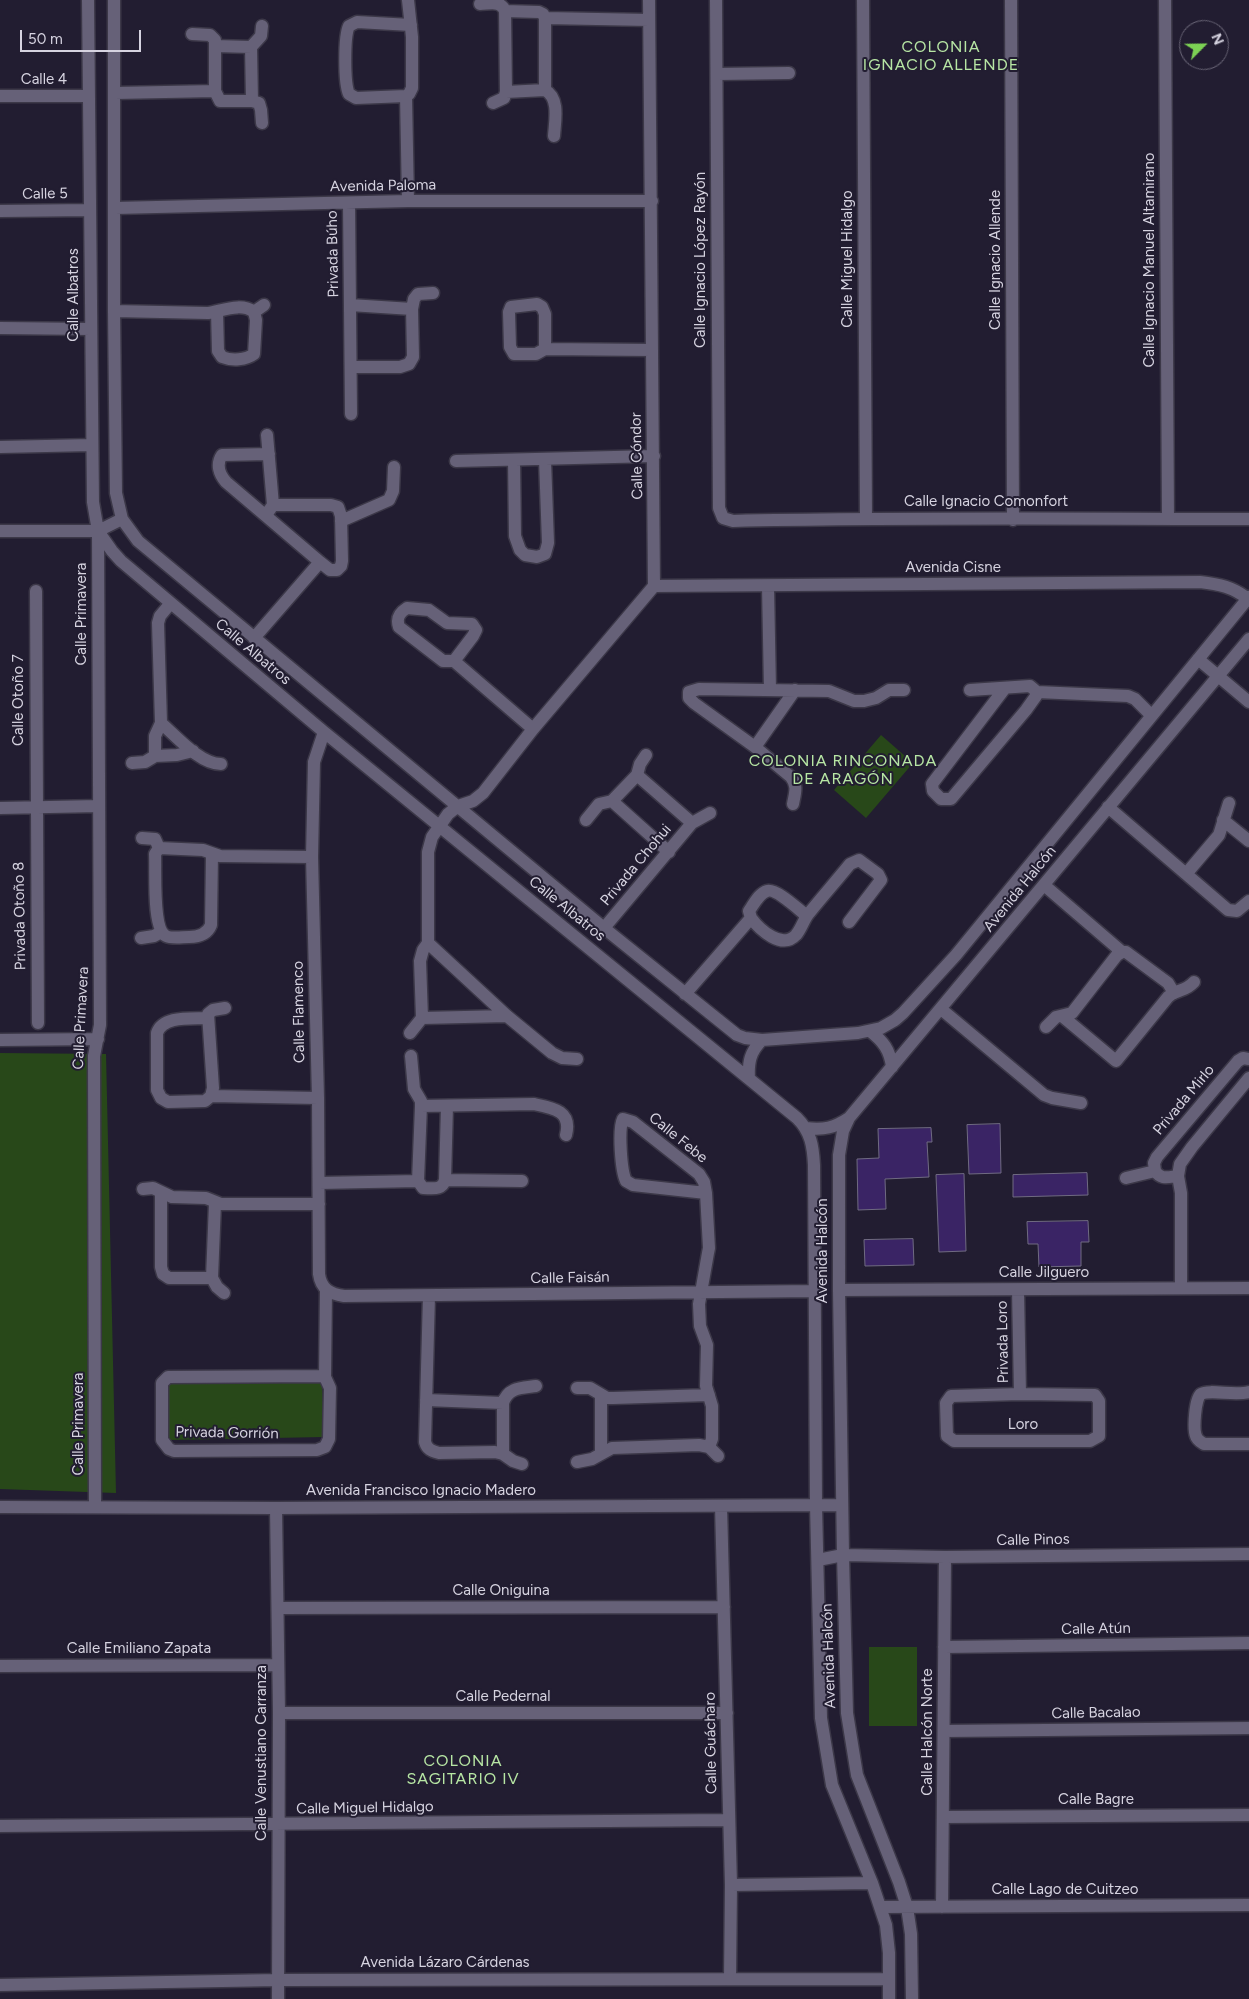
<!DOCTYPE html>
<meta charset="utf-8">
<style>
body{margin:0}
#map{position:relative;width:1249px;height:1999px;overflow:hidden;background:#221d31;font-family:Figtree,sans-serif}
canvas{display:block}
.north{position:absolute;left:1179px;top:20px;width:50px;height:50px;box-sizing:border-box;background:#221d31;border:1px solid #6a6677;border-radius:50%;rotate:67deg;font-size:14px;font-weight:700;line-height:20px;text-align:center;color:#d6d3e0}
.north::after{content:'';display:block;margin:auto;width:18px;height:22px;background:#7cd154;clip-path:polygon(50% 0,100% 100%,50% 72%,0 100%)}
.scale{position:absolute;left:20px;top:30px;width:121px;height:22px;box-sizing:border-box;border:2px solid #d6d3e0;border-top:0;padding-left:6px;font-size:15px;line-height:18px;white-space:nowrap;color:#d6d3e0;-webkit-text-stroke:4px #221d31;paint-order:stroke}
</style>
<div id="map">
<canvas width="1249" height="1999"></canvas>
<div class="north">N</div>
<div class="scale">50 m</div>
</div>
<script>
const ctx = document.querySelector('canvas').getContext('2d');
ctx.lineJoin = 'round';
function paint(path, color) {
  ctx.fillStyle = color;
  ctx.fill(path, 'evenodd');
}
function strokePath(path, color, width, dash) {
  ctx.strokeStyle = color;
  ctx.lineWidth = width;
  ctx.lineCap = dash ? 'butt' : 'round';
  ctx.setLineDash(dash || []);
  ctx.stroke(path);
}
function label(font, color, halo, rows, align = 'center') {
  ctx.font = font + ' Figtree,sans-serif';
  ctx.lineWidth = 4;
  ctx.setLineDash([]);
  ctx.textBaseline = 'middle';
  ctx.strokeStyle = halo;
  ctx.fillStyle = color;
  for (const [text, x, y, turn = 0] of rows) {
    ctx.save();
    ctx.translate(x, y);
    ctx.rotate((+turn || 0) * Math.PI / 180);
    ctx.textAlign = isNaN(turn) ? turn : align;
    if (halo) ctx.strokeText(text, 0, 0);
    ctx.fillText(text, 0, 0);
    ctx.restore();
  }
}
const green = new Path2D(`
 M881,735L913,763L866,818L834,790Z
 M0,1053L106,1054L116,1493L0,1489Z
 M322,1377L324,1437L169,1440L168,1379Z
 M869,1647H917V1726H869Z`);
const building = new Path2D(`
 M1000,1124L1001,1173L969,1174L967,1125Z
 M931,1128L932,1142H927L929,1177L885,1179L886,1209L858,1210L857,1159L879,1158L878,1129Z
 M1087,1173L1088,1195L1013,1197V1175Z
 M964,1174L966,1251L939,1252L936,1175Z
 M1088,1221L1089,1242H1081V1266L1039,1267L1038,1244H1028L1027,1222Z
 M913,1239L914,1265L865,1266L864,1240Z`);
const minor = new Path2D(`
 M88,0L93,502L98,531L112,551L121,561L324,732L797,1118C811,1132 813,1146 814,1165L816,1505L821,1718L832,1785L872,1883L886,1925L889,1953V1999
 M114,0V311L116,493L122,519L138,541L604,928L737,1035L745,1038L762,1040L858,1033L881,1028L895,1020L903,1013L956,955L1249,597
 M716,0L719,508L723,518L733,521C905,517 1077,519 1249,519
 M863,0L866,518
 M1011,0L1013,520
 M1165,0L1168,519
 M480,4C490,4 501,0 505,11L506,92L504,98L493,103
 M505,11L539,12L543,14L545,18L649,20
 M545,18V90C560,98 555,121 554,136
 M192,34L210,35L215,40V91
 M215,46L251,47L261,36L262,26
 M251,47L252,101L259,103L261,110L262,123
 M717,74L789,73
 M506,92L545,90
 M115,93L215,91L220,101H252
 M0,96H88
 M406,96L356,98L349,94C344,83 344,36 349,26L357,22L411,25
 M408,201L406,96L409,94L412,88V37L408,0
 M349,203L351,414
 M115,208L408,201H652
 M0,211L90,210
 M350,305L412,309
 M114,311L208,313C222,311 241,302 254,312L264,305
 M217,311L218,351L222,357C232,361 246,360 254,354L256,320L254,312
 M0,328L91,329
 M545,349V314L542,307L537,304L511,307L509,312L510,347L514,354H536L545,349L652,350
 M351,367H400L409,364L413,357L412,309L414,299L418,294L433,293
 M267,435L273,505
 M0,447L92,445
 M514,460L515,536L520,550L525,555L537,557L545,554L548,543L545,460
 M456,461L654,456
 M266,515L273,505H331L338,507L341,516L342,561L341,566L337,570H330L320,562L226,482C219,474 216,464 222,455L269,454
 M341,521L389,500L393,491L394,467
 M0,531H98L122,519
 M654,586L1200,582C1219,584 1233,587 1248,599
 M768,586L770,690
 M36,591L38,1023
 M254,638L320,562
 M1198,659L1249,702
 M454,661L473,636L476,630L472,624L447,623L429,610L407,608C399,613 396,618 399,627L443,661H454L533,729
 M1005,688L932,784L933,791L941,799H951L1026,710L1036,696L1037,692
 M970,690L1030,686L1037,692L1128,696L1135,699L1151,715
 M161,723C177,737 200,764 221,764
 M324,732L314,762L312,857L318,1098L319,1274C321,1289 330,1294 344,1296L815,1291
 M755,747L795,690
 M155,756V736L161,723L158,623L160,616L170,604
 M132,763L145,762L155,756L177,755L193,751
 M637,775L692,823
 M612,801L669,852
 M793,804C795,793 798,786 791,777L755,747L694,703L689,698V692L699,689L829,691L854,701H864L876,698L889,690H904
 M1108,807L1228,910L1237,911L1249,901
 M0,808L99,806
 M586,820L599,804L612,801L637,775L640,764L646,755
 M1223,820L1249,841
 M142,838L155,839L159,848L155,854C156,870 152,929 166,936C172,939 182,937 189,937C198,937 207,935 211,925L212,854
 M159,848L203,850L220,856L312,857
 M1186,874L1219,835L1229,803
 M1044,885L1122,952H1126L1168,983L1174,993
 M751,918C760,930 782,950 796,935C802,928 804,918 810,912C823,896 837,880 850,864L859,860L878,874L881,880L849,922
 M604,928L692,823L710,813
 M141,938L154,936L161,932
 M428,943L507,1016L552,1053L562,1058L577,1059
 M685,994L751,918L749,911L751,908C755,902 760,893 767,891C776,888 799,910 807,916
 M941,1009L1044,1095L1052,1098L1081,1103
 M1062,1016L1116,1061L1168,997C1178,988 1184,993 1194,982
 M208,1018C192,1019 163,1015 157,1033V1090L161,1098L168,1102L205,1101L211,1096L318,1098
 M422,1018L507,1016
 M1046,1027L1056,1017L1072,1013L1117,955L1122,952
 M870,1031C883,1041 890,1050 892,1067
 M410,1033L422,1018L420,961L423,950L428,943V852L432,837L448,814L458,806L473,801L483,793L533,729L654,586L649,0
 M0,1040L98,1039
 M411,1056L414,1089L421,1101V1106L418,1181L423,1188C432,1188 442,1191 445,1180L447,1106
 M749,1079C748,1062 750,1052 762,1040
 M211,1096L213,1088L208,1014L213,1010L225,1008
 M421,1106L534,1104C554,1108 572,1111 566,1135
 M806,1128C824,1130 834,1128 849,1118
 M1155,1171L1154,1163L1157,1157L1238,1061L1243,1058L1249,1059
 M1126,1178L1155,1171C1161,1180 1168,1177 1178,1176
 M445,1180L522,1181
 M319,1183L418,1181
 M143,1189L153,1188L172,1197L206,1198L221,1204H319
 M161,1192V1267L163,1274L169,1278H212
 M706,1193L633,1185L626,1181C621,1171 618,1129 623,1119L633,1122L699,1174L704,1182L706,1193L709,1248L708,1253L699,1304L700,1326L707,1345L706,1386L712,1406V1439L709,1447
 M215,1203L212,1278L217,1287L224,1293
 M1181,1288V1193L1178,1176L1180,1164L1192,1147L1249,1078
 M839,1290L1249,1288
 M1018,1290L1020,1394
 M429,1296L425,1442C427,1449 431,1451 439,1453L495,1452L503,1454L513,1461L522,1464
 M325,1377L320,1376L168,1377L162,1383V1440L169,1449L174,1451L317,1450L325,1447L329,1439L330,1388L325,1377L326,1290
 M577,1388H590L607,1398H613L709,1395
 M1249,1392C1235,1396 1210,1389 1201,1394C1195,1398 1193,1429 1196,1436C1197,1440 1201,1442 1204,1444H1249
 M1020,1394L1095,1395L1099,1401V1436L1090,1441H954L947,1436L946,1403L951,1396Z
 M426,1400L503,1403
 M601,1453V1395
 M503,1454V1403C508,1387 522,1388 536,1386
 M577,1462L592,1459L612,1448L699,1445L709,1447L718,1456
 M721,1506L731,1885L730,1979
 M0,1507L276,1508L842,1505
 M95,1507L94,1056L100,1025L98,531
 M276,1508L279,1713L278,1999
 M818,1560L843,1555L945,1557L1249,1554
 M278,1608L724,1607
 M944,1647L1249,1643
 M0,1666L278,1665
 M279,1713H727
 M944,1731L1249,1728
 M944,1817L1249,1815
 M0,1826L729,1820
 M731,1885L872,1883
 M881,1907L1249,1905
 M942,1907L945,1557
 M0,1985L278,1980L889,1979
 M912,1999L911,1934L907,1907L899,1882L857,1775L847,1713L843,1555L839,1290V1155L843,1131L849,1118L1249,639`);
const streetNames = [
 ["Calle 4",44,80],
 ["Avenida Paloma",383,186,-1],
 ["Calle 5",45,194,-1],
 ["Privada Búho",333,254,-91],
 ["Calle Miguel Hidalgo",848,259,-90],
 ["Calle Ignacio López Rayón",701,260,-90],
 ["Calle Ignacio Allende",996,260,-90],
 ["Calle Ignacio Manuel Altamirano",1150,260,-90],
 ["Calle Albatros",74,295,-90],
 ["Calle Cóndor",637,456,-91],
 ["Calle Ignacio Comonfort",986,502],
 ["Avenida Cisne",953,568],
 ["Calle Primavera",82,614,-90],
 ["Calle Albatros",253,652,40],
 ["Calle Otoño 7",19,700,-90],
 ["Privada Chohui",636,865,-50],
 ["Avenida Halcón",1020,889,-51],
 ["Calle Albatros",567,909,39],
 ["Privada Otoño 8",20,916,-91],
 ["Calle Flamenco",299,1012,-91],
 ["Calle Primavera",81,1018,-87],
 ["Privada Mirlo",1184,1100,-50],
 ["Calle Febe",678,1138,39],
 ["Avenida Halcón",823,1251,-90],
 ["Calle Jilguero",1044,1273],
 ["Calle Faisán",570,1278,-1],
 ["Privada Loro",1003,1342,-91],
 ["Calle Primavera",79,1424,-90],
 ["Loro",1023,1425],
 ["Privada Gorrión",227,1433,1],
 ["Avenida Francisco Ignacio Madero",421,1491],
 ["Calle Pinos",1033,1540,-1],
 ["Calle Oniguina",501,1591],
 ["Calle Atún",1096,1629,-1],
 ["Calle Emiliano Zapata",139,1649],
 ["Avenida Halcón",829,1656,-92],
 ["Calle Pedernal",503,1697],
 ["Calle Bacalao",1096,1713,-1],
 ["Calle Halcón Norte",928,1732,-90],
 ["Calle Guácharo",711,1743,-91],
 ["Calle Venustiano Carranza",262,1753,-90],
 ["Calle Bagre",1096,1800],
 ["Calle Miguel Hidalgo",365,1808,-1],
 ["Calle Lago de Cuitzeo",1065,1890],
 ["Avenida Lázaro Cárdenas",445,1963]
];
const neighbourhoodNames = [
 ["COLONIA",941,47],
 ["IGNACIO ALLENDE",941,65],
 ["COLONIA RINCONADA",843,761],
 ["DE ARAGÓN",843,779],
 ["COLONIA",463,1761],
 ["SAGITARIO IV",463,1779]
];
paint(green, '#284819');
paint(building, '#3a2465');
strokePath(building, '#706b82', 1);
strokePath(minor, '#3c3848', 15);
strokePath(minor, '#666178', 12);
label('15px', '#d6d3e0', '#221d31', streetNames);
ctx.letterSpacing = '1px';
label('16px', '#b7e6a4', '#221d31', neighbourhoodNames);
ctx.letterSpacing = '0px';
</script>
